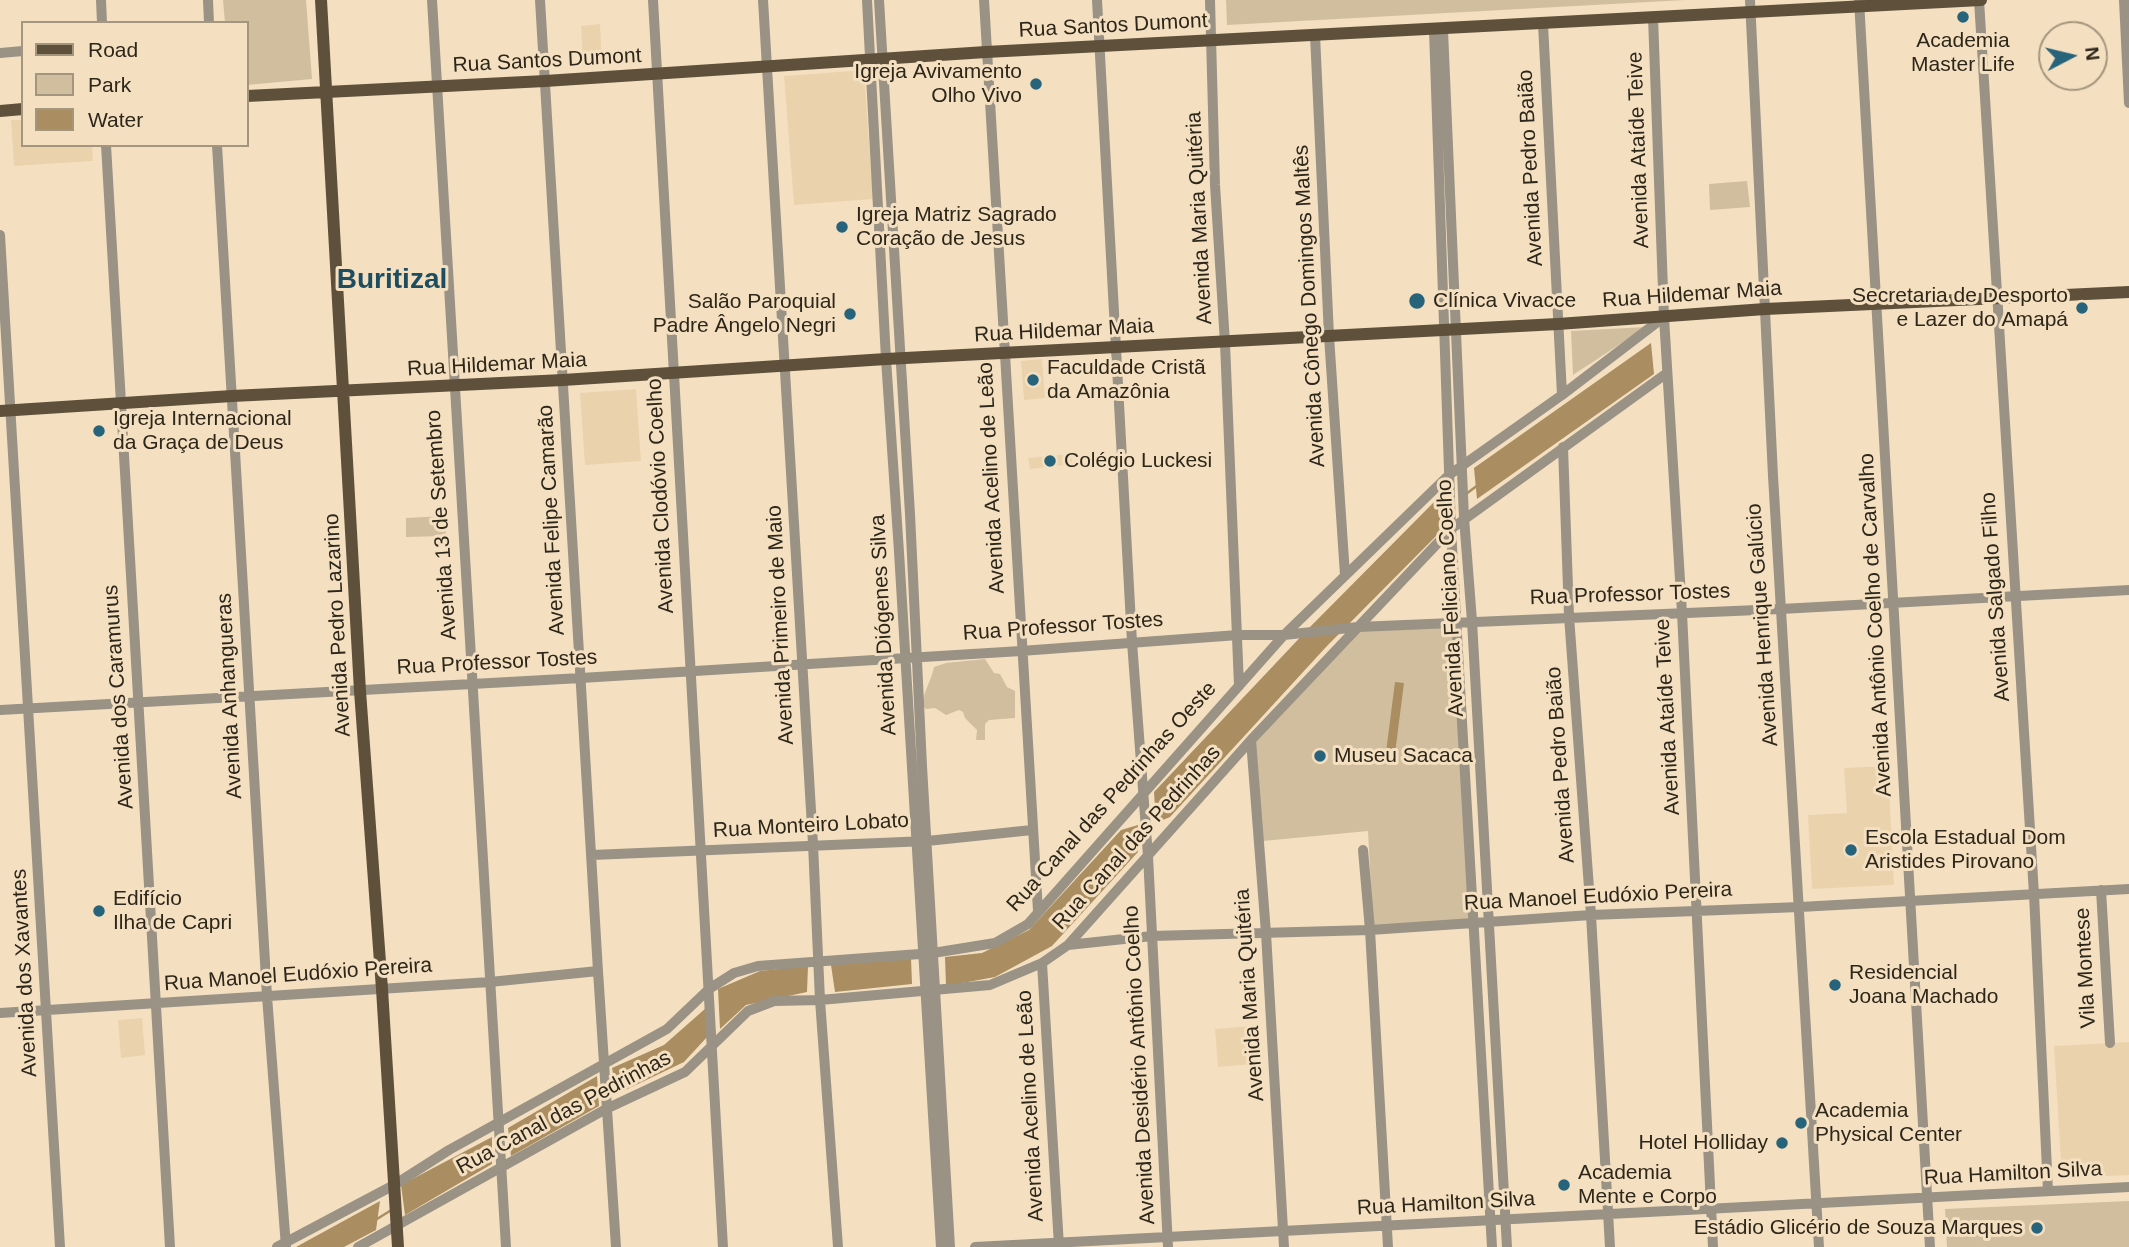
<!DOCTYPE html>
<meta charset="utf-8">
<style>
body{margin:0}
#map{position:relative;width:2129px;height:1247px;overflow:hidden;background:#f4e0c1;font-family:Arial,sans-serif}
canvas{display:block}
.legend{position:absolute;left:21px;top:21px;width:228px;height:126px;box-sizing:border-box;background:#f4e0c1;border:2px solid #a4967e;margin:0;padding:9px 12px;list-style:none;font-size:21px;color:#2d261a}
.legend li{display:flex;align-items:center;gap:14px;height:35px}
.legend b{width:35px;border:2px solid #a4967e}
.north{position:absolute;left:2038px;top:21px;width:70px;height:70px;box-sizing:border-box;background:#f4e0c1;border:2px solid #a4967e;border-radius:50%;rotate:83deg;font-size:19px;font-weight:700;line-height:28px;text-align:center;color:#2d261a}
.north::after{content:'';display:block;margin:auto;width:24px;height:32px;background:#27637a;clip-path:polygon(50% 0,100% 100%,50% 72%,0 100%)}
</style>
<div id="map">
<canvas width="2129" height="1247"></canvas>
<ul class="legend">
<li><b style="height:9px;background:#5e503a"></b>Road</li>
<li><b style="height:19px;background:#d1be9f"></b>Park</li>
<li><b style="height:19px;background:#aa8d60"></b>Water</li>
</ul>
<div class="north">N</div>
</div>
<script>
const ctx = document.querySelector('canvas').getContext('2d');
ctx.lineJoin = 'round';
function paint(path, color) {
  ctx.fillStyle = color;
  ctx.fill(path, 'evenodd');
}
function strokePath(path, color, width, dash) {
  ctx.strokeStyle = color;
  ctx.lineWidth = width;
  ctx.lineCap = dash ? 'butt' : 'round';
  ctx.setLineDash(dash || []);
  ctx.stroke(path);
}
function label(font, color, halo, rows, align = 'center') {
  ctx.font = font + ' Arial,sans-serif';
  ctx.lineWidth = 6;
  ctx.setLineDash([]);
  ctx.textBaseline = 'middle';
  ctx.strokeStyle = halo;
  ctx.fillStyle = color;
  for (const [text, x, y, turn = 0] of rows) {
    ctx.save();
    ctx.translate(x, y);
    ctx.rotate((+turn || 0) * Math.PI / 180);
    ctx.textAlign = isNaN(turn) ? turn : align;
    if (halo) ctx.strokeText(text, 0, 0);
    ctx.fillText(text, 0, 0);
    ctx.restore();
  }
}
const built = new Path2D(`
 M600,24L602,63L583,64L581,26Z
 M864,70L873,199L794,205L784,76Z
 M11,120H23V145H92L93,161L14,166Z
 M1042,359L1045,398L1024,400L1021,361Z
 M636,389L641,461L585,465L580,393Z
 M1071,454L1072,464L1030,469L1028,458Z
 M1888,766L1894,885L1812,889L1808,815L1847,813L1844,768Z
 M142,1018L145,1055L121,1058L118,1020Z
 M1250,1026L1254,1064L1218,1067L1215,1029Z
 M2129,1042V1175L2062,1178L2054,1046Z`);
const green = new Path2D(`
 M223,0H306L312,79L247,85V23H225Z
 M1226,0H1685L1227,25Z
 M1747,181L1750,207L1710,210L1709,184Z
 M1646,327L1573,375L1571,331Z
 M445,516L446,536L406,537V518Z
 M1456,623L1473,920L1373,926L1368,831L1263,841L1254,741L1361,630Z
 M985,659L994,673L1000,674L1007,687L1015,691V718L989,720L985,724V740H976L977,730L965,718L963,712L959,710L946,715L935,708L926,709L922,705C924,691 931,681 934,667L946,663Z
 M2129,1201V1247H1947L1945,1209Z`);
const water = new Path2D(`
 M1651,343L1654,374L1477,499L1474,468Z
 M1438,498L1440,532L1326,647L1170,817L1156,823L1154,792L1309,628Z
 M1395,682L1404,683L1394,761L1385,760Z
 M1138,825V852L1052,946L995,977L946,986L945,957L982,953L1029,930L1121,830Z
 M911,958L912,984L835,992L831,965Z
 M808,966L807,992L746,1005L720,1029L718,989L760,971Z
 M706,1008L708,1036L684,1062L617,1094L612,1068L664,1045Z
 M597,1076L599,1106L511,1156L508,1128Z
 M492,1137V1164L405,1215L401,1185Z
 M380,1201L376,1230L344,1247H296Z`);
const stream = new Path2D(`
 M1466,494L1478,485
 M1438,520L1448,509
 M377,1219L393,1209`);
const minor = new Path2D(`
 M101,0L102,23
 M208,0L209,23
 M432,0L506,1247
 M540,0L598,971L616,1247
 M653,0L723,1247
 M763,0L813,844L820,1000L838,1247
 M867,0L886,359L899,552L941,1247
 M879,0L910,514L922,766L950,1247
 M984,0L1038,911
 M1097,0L1132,642L1148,856L1168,1247
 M1210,0L1215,185L1225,343L1239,686
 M1750,0L1773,476L1819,1247
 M1859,0L1930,1247
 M1979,0L2034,894L2048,1191
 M2124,0L2129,103
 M1653,17L1664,317L1682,613L1713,1247
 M1543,24L1562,395
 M1434,30L1451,529L1492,1247
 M1443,30L1464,518L1472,621L1507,1247
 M1315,35L1329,336L1345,575
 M0,53L23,51
 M106,145L170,1247
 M217,145L267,996L286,1247
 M0,235L60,1247
 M1563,447L1569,616L1591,915L1610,1247
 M0,710L581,678L1021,651L1238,635H1284L1358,627L1781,609L2129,590
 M1251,740L1266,933L1284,1247
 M1363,850L1370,930L1388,1247
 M592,855L927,841L1032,830
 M2101,890L2110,1043
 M1068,945L1152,936L1370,930L1591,915L1800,907L2129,889
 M1042,963L1059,1246
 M0,1013L490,982L598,971
 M277,1247L394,1185L449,1150L667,1029L709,989L734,973L758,966L933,953L995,943L1028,924L1284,635L1449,475L1562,395L1664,317
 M358,1247L606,1109L685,1072L748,1011L774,1001L820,1000L990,985L1042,963L1068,945L1251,740L1451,529L1667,373
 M975,1247L2129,1187`);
const major = new Path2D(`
 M321,0L360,691L382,989L398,1247
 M247,96L545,81L986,52L1981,0
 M0,111L23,109
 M0,411L232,396L563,380L886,359L1558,324L1765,309L2129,292`);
const markers = [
 [1963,17,7,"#27637a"],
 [1036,84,7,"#27637a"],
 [842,227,7,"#27637a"],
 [1417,301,9,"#27637a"],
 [2082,308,7,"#27637a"],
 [850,314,7,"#27637a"],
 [1033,380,7,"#27637a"],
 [99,431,7,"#27637a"],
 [1050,461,7,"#27637a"],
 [1320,756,7,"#27637a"],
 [1851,850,7,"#27637a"],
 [99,911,7,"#27637a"],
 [1835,985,7,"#27637a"],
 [1801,1123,7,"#27637a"],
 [1782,1143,7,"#27637a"],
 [1564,1185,7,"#27637a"],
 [2037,1228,7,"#27637a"]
];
const streetNames = [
 ["Rua Santos Dumont",1113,26,-3],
 ["Rua Santos Dumont",547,61,-3],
 ["Avenida Ataíde Teive",1639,150,-92],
 ["Avenida Pedro Baião",1531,168,-93],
 ["Avenida Maria Quitéria",1200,218,-93],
 ["Rua Hildemar Maia",1692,295,-4],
 ["Avenida Cônego Domingos Maltês",1310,306,-93],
 ["Rua Hildemar Maia",1064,331,-3],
 ["Rua Hildemar Maia",497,365,-3],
 ["Avenida Acelino de Leão",992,478,-93],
 ["Avenida Clodóvio Coelho",661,496,-93],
 ["Avenida Felipe Camarão",552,520,-93],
 ["Avenida 13 de Setembro",442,525,-94],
 ["Rua Professor Tostes",1630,595,-2],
 ["Avenida Salgado Filho",1996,597,-94],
 ["Avenida Feliciano Coelho",1451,598,-93],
 ["Avenida Pedro Lazarino",338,625,-93],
 ["Avenida Primeiro de Maio",781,625,-93],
 ["Avenida Diógenes Silva",884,625,-93],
 ["Avenida Henrique Galúcio",1763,625,-94],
 ["Avenida Antônio Coelho de Carvalho",1876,625,-93],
 ["Rua Professor Tostes",1063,627,-4],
 ["Rua Professor Tostes",497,663,-3],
 ["Avenida Anhangueras",230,696,-93],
 ["Avenida dos Caramurus",119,697,-94],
 ["Avenida Ataíde Teive",1668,717,-93],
 ["Avenida Pedro Baião",1561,765,-94],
 ["Rua Canal das Pedrinhas Oeste",1112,797,-48],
 ["Rua Monteiro Lobato",811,826,-3],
 ["Rua Canal das Pedrinhas",1137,838,-48],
 ["Rua Manoel Eudóxio Pereira",1598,897,-3],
 ["Vila Montese",2086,968,-93],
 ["Avenida dos Xavantes",25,973,-93],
 ["Rua Manoel Eudóxio Pereira",298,975,-4],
 ["Avenida Maria Quitéria",1250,995,-94],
 ["Avenida Desidério Antônio Coelho",1140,1065,-93],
 ["Avenida Acelino de Leão",1031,1106,-93],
 ["Rua Canal das Pedrinhas",564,1113,-28],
 ["Rua Hamilton Silva",2013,1174,-3],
 ["Rua Hamilton Silva",1446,1204,-3]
];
const poiNames = [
 ["Academia",1963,41,"center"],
 ["Master Life",1963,65,"center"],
 ["Igreja Avivamento",1022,72,"right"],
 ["Olho Vivo",1022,96,"right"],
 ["Igreja Matriz Sagrado",856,215],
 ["Coração de Jesus",856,239],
 ["Secretaria de Desporto",2068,296,"right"],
 ["e Lazer do Amapá",2068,320,"right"],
 ["Clínica Vivacce",1433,301],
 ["Salão Paroquial",836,302,"right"],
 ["Padre Ângelo Negri",836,326,"right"],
 ["Faculdade Cristã",1047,368],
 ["da Amazônia",1047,392],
 ["Igreja Internacional",113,419],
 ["da Graça de Deus",113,443],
 ["Colégio Luckesi",1064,461],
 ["Museu Sacaca",1334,756],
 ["Escola Estadual Dom",1865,838],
 ["Aristides Pirovano",1865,862],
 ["Edifício",113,899],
 ["Ilha de Capri",113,923],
 ["Residencial",1849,973],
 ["Joana Machado",1849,997],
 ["Academia",1815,1111],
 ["Physical Center",1815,1135],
 ["Hotel Holliday",1768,1143,"right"],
 ["Academia",1578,1173],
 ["Mente e Corpo",1578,1197],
 ["Estádio Glicério de Souza Marques",2023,1228,"right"]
];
const districtNames = [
 ["Buritizal",392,280]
];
paint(built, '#ead2ad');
paint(green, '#d1be9f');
paint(water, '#aa8d60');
strokePath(stream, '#aa8d60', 2.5);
strokePath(minor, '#9a9285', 10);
strokePath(major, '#5e503a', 12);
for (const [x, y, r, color] of markers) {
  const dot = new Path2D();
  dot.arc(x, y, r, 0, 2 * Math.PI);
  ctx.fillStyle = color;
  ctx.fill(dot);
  strokePath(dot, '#f4e0c1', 2.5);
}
label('21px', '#2d261a', '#f4e0c1', streetNames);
label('21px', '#2d261a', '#f4e0c1', poiNames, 'left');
label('bold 28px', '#1d4d60', '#f4e0c1', districtNames);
</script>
